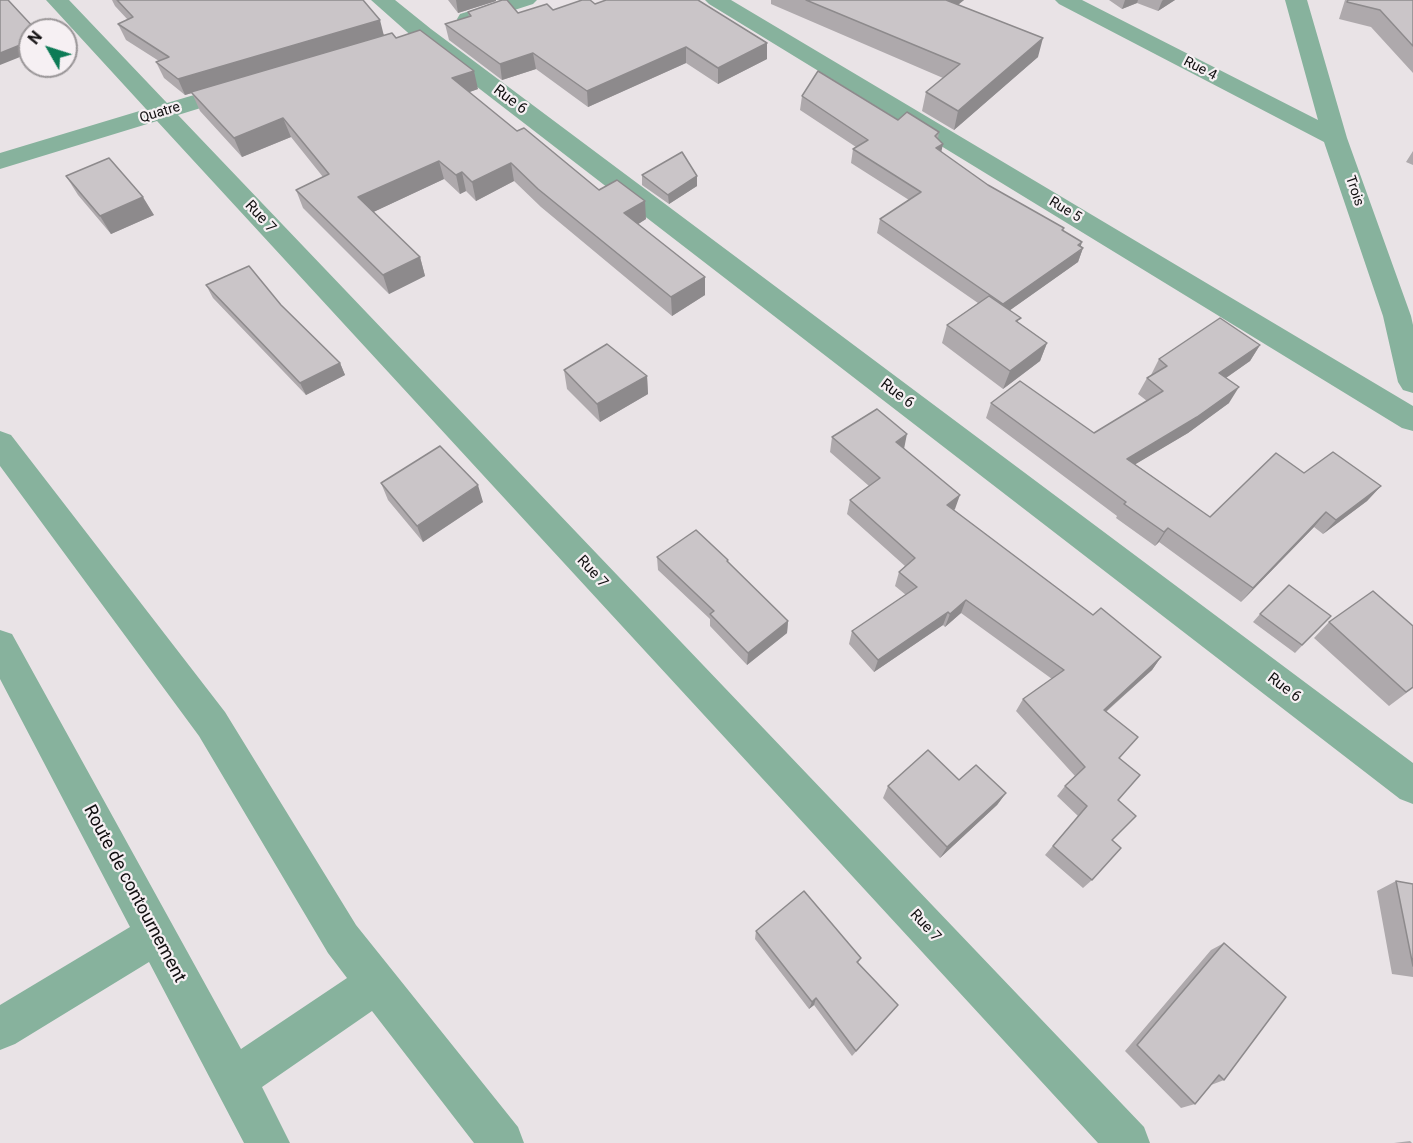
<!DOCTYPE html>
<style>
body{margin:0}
#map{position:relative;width:1413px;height:1143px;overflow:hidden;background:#e9e3e6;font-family:Roboto,sans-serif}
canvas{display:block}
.north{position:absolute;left:18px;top:18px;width:60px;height:60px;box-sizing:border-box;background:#f6f0f3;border:2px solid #9a9698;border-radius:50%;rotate:309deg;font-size:16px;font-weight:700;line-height:24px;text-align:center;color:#110f10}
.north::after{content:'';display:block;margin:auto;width:21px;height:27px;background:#0d7b56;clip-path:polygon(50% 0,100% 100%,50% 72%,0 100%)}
</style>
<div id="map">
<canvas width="1413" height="1143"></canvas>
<div class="north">N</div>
</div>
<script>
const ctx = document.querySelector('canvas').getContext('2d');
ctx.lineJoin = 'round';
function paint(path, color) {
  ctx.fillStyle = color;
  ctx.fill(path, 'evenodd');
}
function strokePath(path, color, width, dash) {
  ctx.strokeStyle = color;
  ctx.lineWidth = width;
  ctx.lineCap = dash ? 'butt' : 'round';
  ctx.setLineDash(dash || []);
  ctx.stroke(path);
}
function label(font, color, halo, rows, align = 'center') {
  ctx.font = font + ' Roboto,sans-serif';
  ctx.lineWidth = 4.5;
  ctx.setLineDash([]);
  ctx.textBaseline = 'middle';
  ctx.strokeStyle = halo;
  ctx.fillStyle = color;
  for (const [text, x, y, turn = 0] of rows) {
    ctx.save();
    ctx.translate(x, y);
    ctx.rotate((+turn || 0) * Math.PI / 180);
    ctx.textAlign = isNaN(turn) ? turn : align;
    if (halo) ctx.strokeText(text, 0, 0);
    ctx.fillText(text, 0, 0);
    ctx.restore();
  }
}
const minor = new Path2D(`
 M46,0H69L167,103L238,82L246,84L249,89L246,94L178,115L1144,1127L1150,1143H1098L157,121L0,169V153L146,109Z
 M371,0H395L431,29L1413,763V804L1400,799L415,39Z
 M505,0H537L533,4L468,25L460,24L457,19L460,14Z
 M705,0H731L1413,406V431L1402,428L709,4Z
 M1055,0H1082L1318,120L1285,0H1307L1347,138L1411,316L1413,325V393L1403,390L1398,382L1383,316L1324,142L1059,4Z
 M0,431L11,435L225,712L356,925L518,1127L524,1143H474L372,1011L262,1087L290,1143H244L149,962L15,1044L0,1050V1005L130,927L0,679V630L12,634L241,1049L347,978L328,953L199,736L0,466Z`);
const wall = new Path2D(`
 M112,0H363L384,35L396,38L478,89L469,92L517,131L599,190L646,219L638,224L705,295L672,316L541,207L514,181L476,201L466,191L460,194L444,179L373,212L420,257L425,276L389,294L303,208L296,190L323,177L291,137L242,157L200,111L192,93L185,95L164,78L156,62L159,61L126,40L118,24L128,20L115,6Z
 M448,0H496V1L458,13Z
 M771,0H964L958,5L1038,57L954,130L922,111L926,92L943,78L771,4Z
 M1109,0H1175L1158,11L1137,3L1122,9Z
 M1345,0H1413V73L1371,27L1339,19Z
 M595,4L767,43V59L718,84L686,63L588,107L536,69L502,80L449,40L445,24L469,17L468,12L518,13L553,10Z
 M802,96L898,120L939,132L938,139L941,152L988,185L1064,228L1063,231L1083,248L1078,262L1010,310L1019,323L1047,343L1040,361L1003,389L942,343L947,325L978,303L877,233L880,219L909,200L851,163L853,149L856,147L800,110Z
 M1413,151V165L1406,162Z
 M642,175L697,186L669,204L642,185Z
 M66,176L154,215L111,234L78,195Z
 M206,285L281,305L340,363L345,375L306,395L213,298Z
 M1260,345L1250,361L1226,378L1229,403L1188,433L1135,464L1210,517L1304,473L1381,486L1367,501L1323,534L1314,527L1241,602L1159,542L1155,546L1116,518L1117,516L986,418L991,403L1094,433L1147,401L1138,394L1147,378L1151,375L1159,359Z
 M564,370L647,376L648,394L600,422L567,389Z
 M832,437L904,448L955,509L954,510L1093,615L1161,657L1152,670L1106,712L1119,758L1118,800L1112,840L1092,880L1083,888L1045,855L1078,816L1057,796L1065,786L1075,776L1016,711L1023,699L1052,679L961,613L945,627L943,625L874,672L849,644L852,631L906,595L895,586L899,572L905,566L847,514L850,500L869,486L830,452Z
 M381,483L483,502L423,542L388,500Z
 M657,557L728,563L788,621L787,633L747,665L710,626V619L658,570Z
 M1260,614L1331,616L1295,653L1253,622Z
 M1329,622L1413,626V688L1389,706L1314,638Z
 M888,786L1006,793L997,805L940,858L883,798Z
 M1396,881L1413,884V977L1392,974L1377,891Z
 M756,931L861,958L858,963L893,1011L852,1056L814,1005L809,1009L755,939Z
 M1224,943V1080L1211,1085L1195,1104L1181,1108L1125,1051L1211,950Z
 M1410,1141L1412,1143H1394Z`);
const shadedWall = new Path2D(`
 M456,0H496V1L458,13Z
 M944,0H964L941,18Z
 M1125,0H1138L1137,3L1122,9Z
 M1163,0H1175L1158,11L1162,1Z
 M380,20L384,36L185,95L178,79Z
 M1043,38L1038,57L954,130L958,111Z
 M30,41V53L0,65V53Z
 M767,43V59L718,84V68Z
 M686,47V63L588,107L587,91Z
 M533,53L536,69L502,80L500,64Z
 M474,71L478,89L456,97L452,78Z
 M283,118L291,137L242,157L234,138Z
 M943,144L940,158L936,148Z
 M439,161L444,179L365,216L358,197Z
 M511,163L514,181L476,201L472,182Z
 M462,172L466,191L460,194L456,175Z
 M697,176V186L669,204L668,195Z
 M143,197L154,215L111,234L100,216Z
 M645,201L646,219L626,232L624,213Z
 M1082,242L1079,252L1083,248L1078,262L999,318L1003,304Z
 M420,257L425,276L389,294L383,275Z
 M705,277V295L672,316L671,297Z
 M1047,343L1040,361L1003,389L1010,371Z
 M1260,345L1250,361L1210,389L1219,373Z
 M340,363L345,375L306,395L300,383Z
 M647,376L648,394L600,422L597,404Z
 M1239,387L1229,403L1188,433L1119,474L1127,459Z
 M907,434L904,449L896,442Z
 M478,485L483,502L423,542L417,526Z
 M1381,486L1367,501L1323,534L1336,520Z
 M960,495L955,509L942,519L947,505Z
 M1326,512L1314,527L1241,602L1253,588Z
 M1168,528L1159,542L1155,546L1164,532Z
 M966,600L961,613L945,627L950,614Z
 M948,612L943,625L874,672L878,660Z
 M788,621L787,633L747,665L748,653Z
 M1161,657L1152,670L1095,721L1104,710Z
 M1006,793L997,805L940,858L947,847Z
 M816,998L814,1005L809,1009L812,1002Z`);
const building = new Path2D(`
 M0,0H8L36,30H30V41L0,53Z
 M117,0H363L380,20L178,79L156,62L169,57L118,24L133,17Z
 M502,0H507L518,13L547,4L553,10L582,0H590L595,4L606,0H698L767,43L718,68L686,47L587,91L533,53L500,64L445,24L471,16L468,12Z
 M806,0H946L1043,38L958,111L926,92L960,64Z
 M1348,0H1413V46L1380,10L1347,2Z
 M420,30L474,71L452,78L517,131L524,128L599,190L617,180L645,201L624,213L705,277L671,297L538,189L511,163L472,182L462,172L456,175L439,161L358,197L420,257L383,275L296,190L329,174L283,118L234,138L191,92L392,33L396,38Z
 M818,71L898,120L907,112L939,132L935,136L943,144L936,148L988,185L1064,228L1062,230L1082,242L1078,245L1083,248L1003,304L880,219L921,192L853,149L868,140L802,96Z
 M682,152L697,176L668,195L642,175Z
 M109,158L143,197L100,216L66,176Z
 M249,266L281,305L340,363L300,383L206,285Z
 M989,296L1021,318L1016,321L1047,343L1010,371L947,325Z
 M1220,318L1260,345L1219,373L1239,387L1197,417L1127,459L1210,517L1276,453L1304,473L1333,452L1381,486L1336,520L1326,512L1253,588L1168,528L1164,532L1124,504L1126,502L991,403L1020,381L1094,433L1163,391L1147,378L1167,366L1159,359Z
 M607,344L647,376L597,404L564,370Z
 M877,409L907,434L896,442L960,495L947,505L1093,615L1101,608L1161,657L1104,710L1138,737L1119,758L1140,775L1118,800L1136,816L1112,840L1121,848L1092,880L1053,846L1087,806L1065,786L1085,767L1023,699L1064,670L966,600L950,614L948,612L878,660L852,631L917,587L899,572L915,558L850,500L880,478L832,437Z
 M440,446L478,485L417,526L381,483Z
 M696,530L728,560L727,561L788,621L748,653L710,614L714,611L657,557Z
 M1289,585L1331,616L1302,645L1260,614Z
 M1373,591L1413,626V687L1406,692L1329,622Z
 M928,750L959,780L976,765L1006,793L947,847L888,786Z
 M1396,881L1413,884V966Z
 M804,891L861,958L857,962L898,1005L856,1051L816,998L812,1002L756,931Z
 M1224,943L1286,997L1224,1080L1219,1075L1195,1104L1137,1045Z`);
const farStreetnames = [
 ["Rue 4",1200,69,27],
 ["Quatre",160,113,-17],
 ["Trois",1354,191,71],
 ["Rue 5",1065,210,31]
];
const streetNames = [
 ["Rue 6",510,100,37],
 ["Rue 7",260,217,47],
 ["Rue 6",897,394,37],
 ["Rue 7",592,572,47],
 ["Rue 6",1284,688,37],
 ["Rue 7",925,926,47]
];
const nearStreetnames = [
 ["Route de contournement",134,894,62]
];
paint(minor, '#87b29d');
paint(wall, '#aea9ac');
paint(shadedWall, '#8d8a8c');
paint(building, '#cac5c8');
strokePath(building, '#8d8a8c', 1.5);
label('14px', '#110f10', '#f6f0f3', farStreetnames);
label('15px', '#110f10', '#f6f0f3', streetNames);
label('18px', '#110f10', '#f6f0f3', nearStreetnames);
</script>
